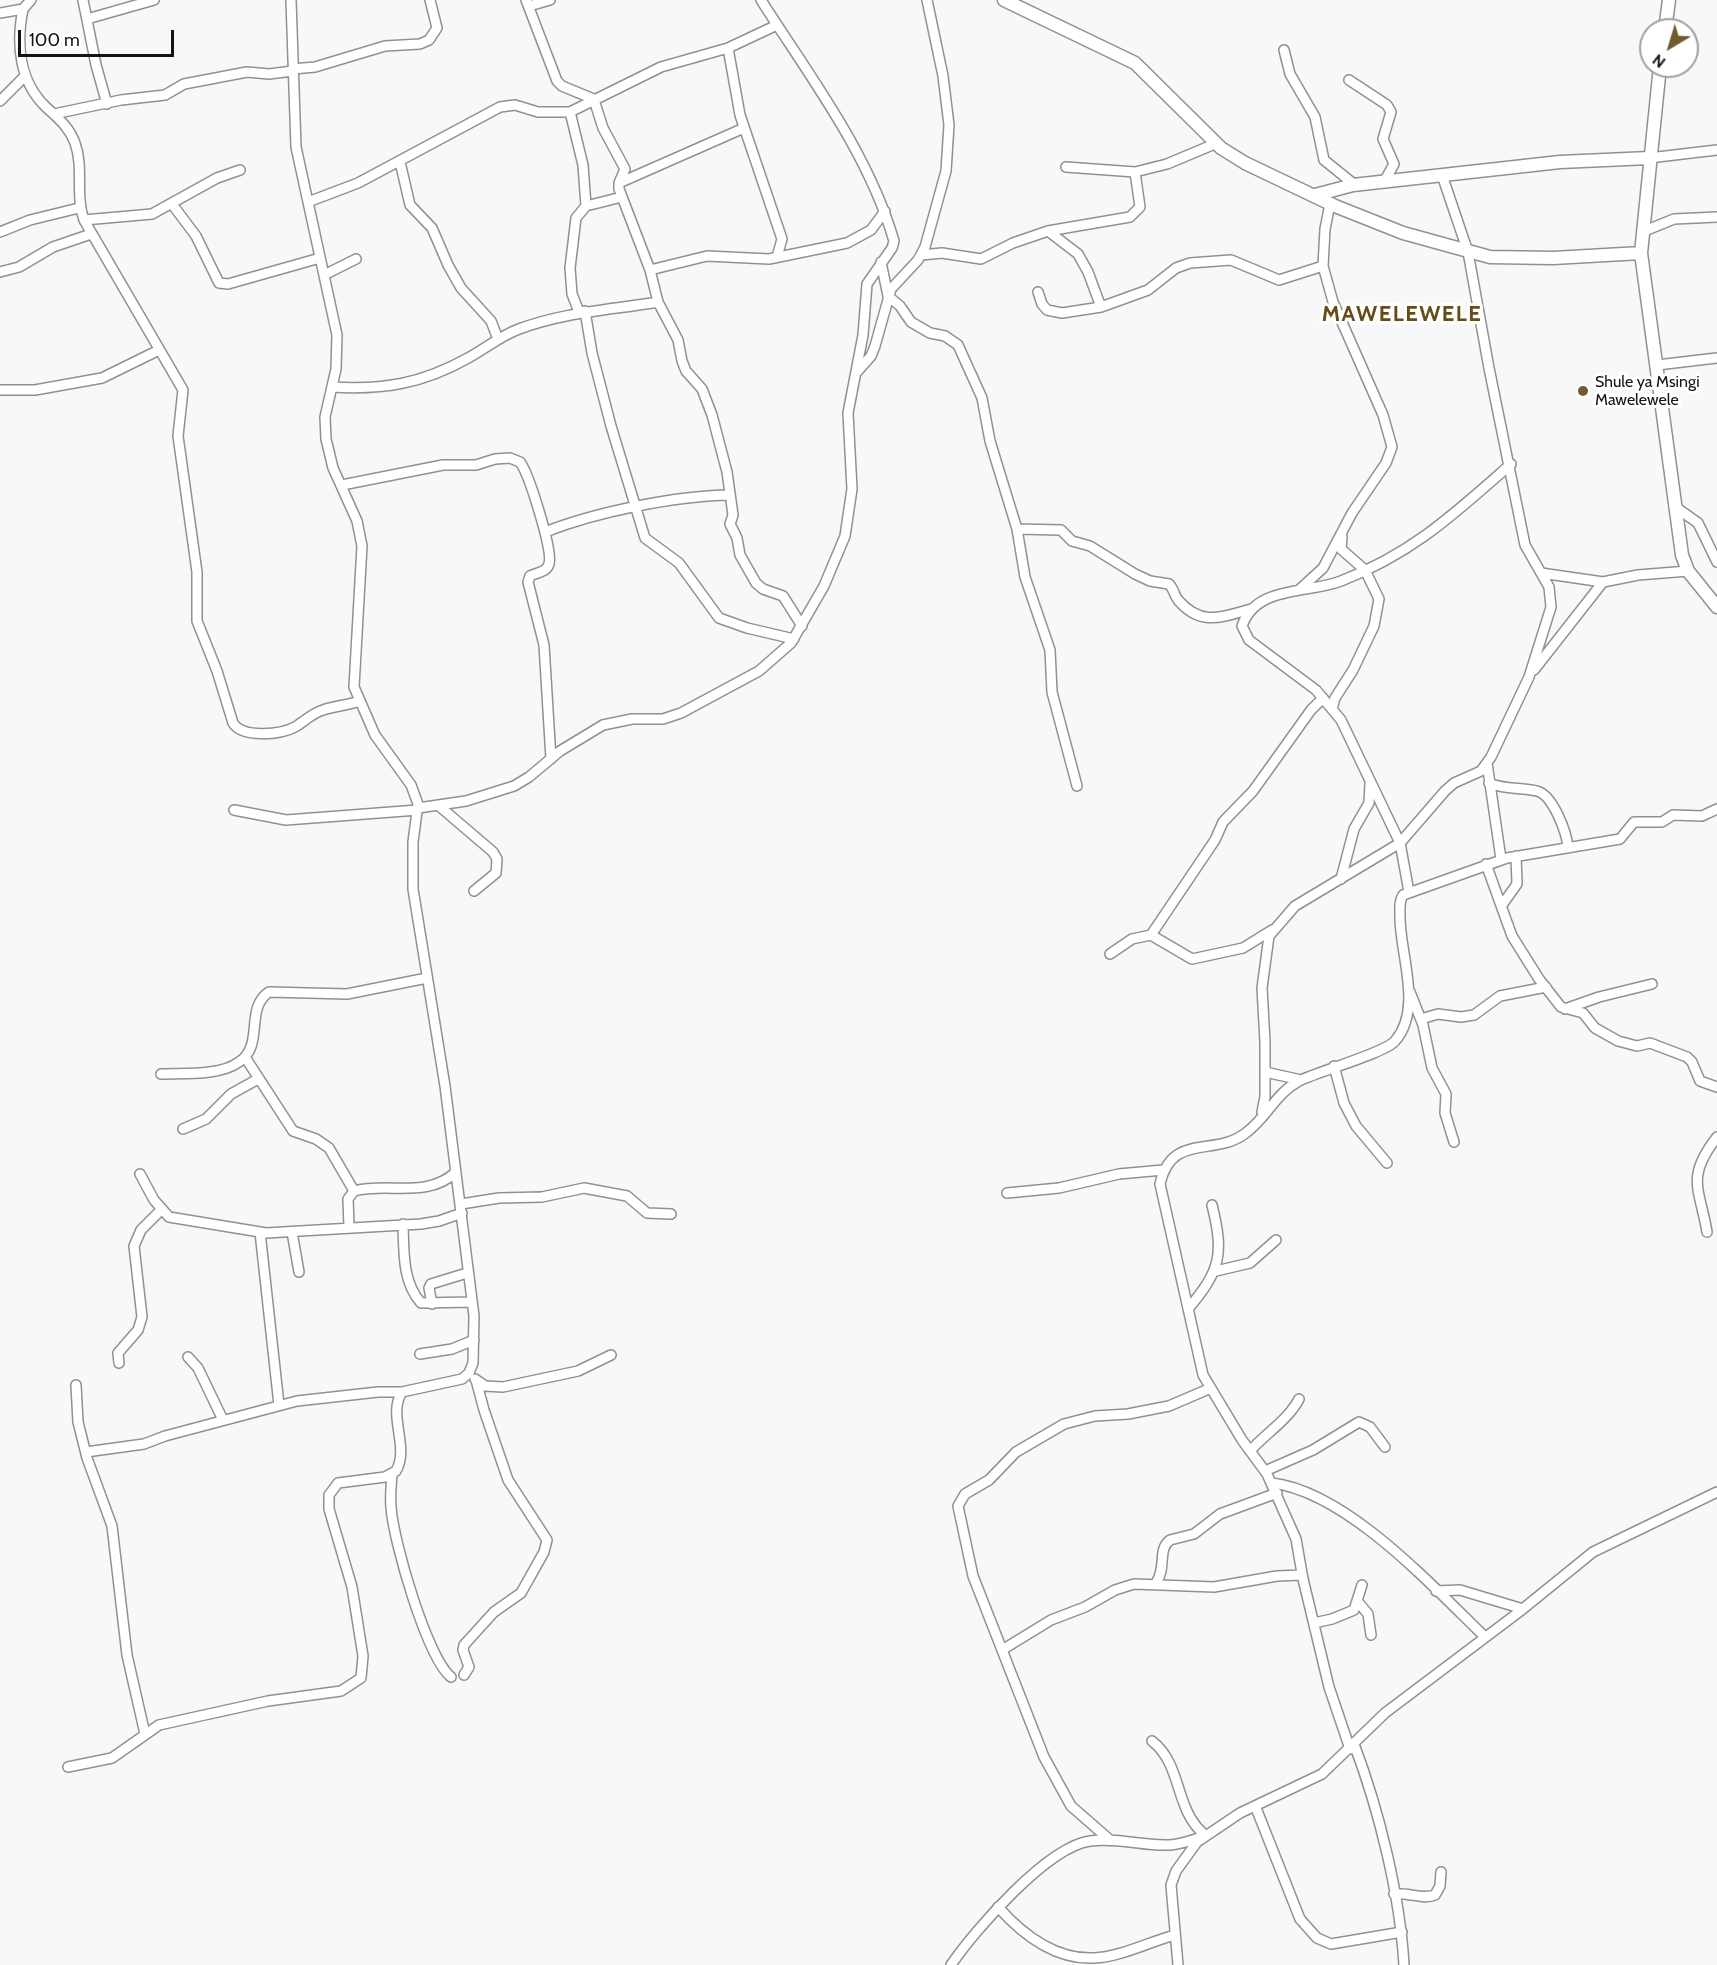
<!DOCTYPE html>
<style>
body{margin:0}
#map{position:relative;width:1717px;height:1965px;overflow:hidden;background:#f8f7fa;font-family:Cabin,sans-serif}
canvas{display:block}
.north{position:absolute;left:1639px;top:18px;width:60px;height:60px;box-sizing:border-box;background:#fff;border:2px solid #a1a1a2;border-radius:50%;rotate:218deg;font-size:16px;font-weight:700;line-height:24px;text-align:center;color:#151516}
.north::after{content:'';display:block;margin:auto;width:21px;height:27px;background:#725b2b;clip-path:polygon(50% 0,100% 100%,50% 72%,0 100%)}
.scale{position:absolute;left:18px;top:30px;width:156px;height:27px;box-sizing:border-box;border:3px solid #151516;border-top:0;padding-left:8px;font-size:18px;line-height:21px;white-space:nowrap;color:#151516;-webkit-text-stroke:4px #fff;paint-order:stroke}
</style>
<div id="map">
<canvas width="1717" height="1965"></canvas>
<div class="north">N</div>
<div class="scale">100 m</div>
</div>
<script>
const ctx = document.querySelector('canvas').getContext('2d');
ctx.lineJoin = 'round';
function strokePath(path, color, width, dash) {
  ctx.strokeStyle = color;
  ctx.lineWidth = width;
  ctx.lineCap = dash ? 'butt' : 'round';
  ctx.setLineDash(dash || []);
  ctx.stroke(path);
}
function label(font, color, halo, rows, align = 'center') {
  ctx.font = font + ' Cabin,sans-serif';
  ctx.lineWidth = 6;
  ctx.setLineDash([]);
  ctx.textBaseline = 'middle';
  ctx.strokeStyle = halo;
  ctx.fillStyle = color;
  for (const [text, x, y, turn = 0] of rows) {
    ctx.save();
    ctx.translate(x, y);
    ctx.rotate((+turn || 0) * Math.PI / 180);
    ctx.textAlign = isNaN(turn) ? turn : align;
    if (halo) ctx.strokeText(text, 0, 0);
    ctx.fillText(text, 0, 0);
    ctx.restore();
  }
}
const minor = new Path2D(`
 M83,0L96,65L107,104
 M526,0L557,81L562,86L596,100
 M529,6L550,0
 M23,9C16,44 19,82 47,108C59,119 69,127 75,143C84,168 75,195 84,220L183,390L178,436L197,572V621L217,671L233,723C242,738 280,735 295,727C304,722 312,713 323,710C335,706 348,705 360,701
 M0,13L23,9L31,0
 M87,19L154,0
 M728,48L740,115L782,239L777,257
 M1284,50L1290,74L1315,117L1324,160L1355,185
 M293,69L315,67L385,46L420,44L429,40L437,28L430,0
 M1349,80L1387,105L1391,112L1383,139L1394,164L1384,182
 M594,100L603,128L625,169L619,183V189L650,270L658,302L678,340L682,361L686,371L702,389L712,415L727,472L733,515L730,524L737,538L740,555L756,583L763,589L783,596L802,626
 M0,101L25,76
 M570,112L583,165L586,206
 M54,114L121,100L165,95L184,84L247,72L269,74L293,71
 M1649,158L1717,150
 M400,162L410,205L432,228L448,265L461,288L491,321L498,339
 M1066,167L1135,172L1167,164L1217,143
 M619,183L744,128
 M308,202L358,183L500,107L515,105L538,112H570L661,67L728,48L777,25
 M172,204L196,236L219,283L228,284L320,258
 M84,220L152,214L217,178L240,170
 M1048,231L1078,254L1088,272L1101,307
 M0,232L30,220L79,208
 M1642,232L1674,219L1717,217
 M921,255L942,253L981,259L1013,243L1048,231L1130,217L1140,207L1135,172
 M881,262L888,296L900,306L911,322L930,333L945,336L958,345L982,398L990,441L1017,529L1025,577L1050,650L1052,692L1077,786
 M650,270L707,256L769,259L847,243L871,230L885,211
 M0,272L19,267L53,247L91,234
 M324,275L356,259
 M1038,292L1042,304L1047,310L1062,313L1101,307L1148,290L1176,268L1190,263L1231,260L1279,280L1323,266
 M585,311L592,353L611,426L645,538L679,563L719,618L747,628L794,639
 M579,312L572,294L570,268L576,218L586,206L622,197
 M1657,365L1717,358
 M856,373L871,356L875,346L891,289L918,260L925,247L946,171L949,125L943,76L927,0
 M332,387C383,390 422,384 468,358C485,349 500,336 519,329C564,312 611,310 658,302
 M0,390H35L102,378L159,350
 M342,485L443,465H476L495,459L510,458L520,462C529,474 553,550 549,564C546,573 537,572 530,576L528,582L544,645L551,759
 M1674,506L1698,523L1717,562
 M1017,529L1061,530L1072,541L1090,546L1135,574L1150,581L1169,584C1174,589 1174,595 1178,600C1201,627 1222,617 1251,609
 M545,532C596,512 674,496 729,495
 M1541,573L1603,582L1638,575L1688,571
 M1299,590L1323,568L1352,513L1386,463L1392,447L1383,415L1333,302L1323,266L1325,229L1330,204
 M1534,670L1603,582
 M1332,709L1335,698L1353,670L1374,626L1379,599L1365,570L1341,549L1342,537
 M1487,763L1501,859
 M1489,783C1505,790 1521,787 1537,791C1553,795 1567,833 1568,848
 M438,805L493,852L497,859L496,873L474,891
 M418,808L466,801L514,786L529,777L560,751L603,725L632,719H663L681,713L759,671L791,643L824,586L845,536L852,489L848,413L863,335L867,284L892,248L894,241C868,152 810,77 761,0
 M234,810L286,820L418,810
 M1486,864L1512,936L1539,979L1561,1007L1583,1013L1595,1028L1618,1041L1637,1046L1650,1043L1687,1057L1692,1062L1700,1081L1717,1087
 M1341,879L1354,829L1369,803L1370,783
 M1409,892L1400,843L1341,720L1316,690L1249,640L1242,626C1256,585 1308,594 1341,581C1413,553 1454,514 1511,464
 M1502,905L1517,884L1516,856
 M1151,935L1215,840L1223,822L1253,791L1311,710L1323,698
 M1110,954L1132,939L1151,935L1192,959L1243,948L1272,930
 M1410,992L1423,1025L1432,1068L1446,1094L1445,1113L1454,1142
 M1565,1009L1599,997L1652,984
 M1421,1019L1438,1014L1461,1017L1474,1015L1500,996L1546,987
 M245,1057L293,1131L316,1139L329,1148L354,1191
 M1334,1066L1344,1103L1356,1126L1387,1163
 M1265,1072L1301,1080
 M161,1074C184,1073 220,1076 239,1062C265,1045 244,1009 269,992L347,994L427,978
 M1262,1112L1265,1097V1042L1262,988L1269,936L1295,906L1400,843L1445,791L1454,783L1481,771L1491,757L1529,677L1551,607L1549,587L1525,545L1489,368L1468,252L1442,175
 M183,1129L206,1119L231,1094L258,1079
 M140,1174L154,1200L169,1217L266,1233L421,1224L439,1221L462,1213
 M1007,1193L1059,1188L1119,1174L1163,1170
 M461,1204L499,1198L542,1197L584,1188L627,1196L647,1213L671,1214
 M403,1224C404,1251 402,1282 421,1303L472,1302
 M349,1227L348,1199L354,1191C388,1182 427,1199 456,1172
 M260,1232L279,1405
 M292,1232L299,1272
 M1707,1232C1700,1189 1685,1178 1717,1137
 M1216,1271L1250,1263L1276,1240
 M432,1304L429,1288L431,1284L467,1273
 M1188,1309C1221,1270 1224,1254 1212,1205
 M420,1354L452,1349L474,1340
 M188,1357L198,1368L223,1420
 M119,1363L118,1353L138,1330L142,1317L134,1246L141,1230L161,1210
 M475,1379L485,1386L503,1387L578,1371L611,1355
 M76,1385L78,1422L87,1458L112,1526L127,1655L145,1734
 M1250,1451C1265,1434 1289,1419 1299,1399
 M86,1452L144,1444L165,1436L297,1401L378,1392H402
 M1265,1471L1313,1450L1359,1422L1370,1427L1385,1447
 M392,1475C391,1486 390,1497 391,1507C393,1540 427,1658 451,1677
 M1272,1483C1347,1492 1432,1586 1485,1637
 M1156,1583C1167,1567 1157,1550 1170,1540L1194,1534L1220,1514L1277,1493
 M1436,1591L1460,1590L1523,1609
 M1358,1602L1368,1614L1371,1635
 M1314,1623L1332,1619L1354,1610L1362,1585
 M1002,1650L1051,1620L1085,1607L1115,1590L1134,1584L1214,1587L1277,1576L1302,1575
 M464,1675L469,1667L463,1650L464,1645L494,1612L521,1593L544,1552L547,1540L508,1480L484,1410L476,1380
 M1152,1741C1183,1765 1174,1810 1205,1835
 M1354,1744C1379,1810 1400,1895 1404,1965
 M1350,1749L1329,1687L1303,1579L1296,1539L1267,1474L1242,1440L1203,1375L1160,1184C1172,1131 1216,1158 1247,1132C1267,1117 1276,1093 1299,1081C1319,1071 1385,1053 1395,1041C1423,1009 1400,955 1400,917C1400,909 1399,901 1403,895L1507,858L1620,839L1634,822H1662L1673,815L1702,816L1717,809
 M68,1767L112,1758L159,1725L268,1701L341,1691L361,1678L363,1656L352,1587L329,1509V1495L338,1483L385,1477L396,1471C410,1447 387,1415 402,1392L462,1379L469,1373L473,1363L474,1316L445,1086L413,889V842L418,804L411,785L375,735L354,687L362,546L357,521L333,468L326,439L325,417L336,369L337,335L296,147L291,0
 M1256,1808L1300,1919L1317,1938L1331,1944L1402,1932
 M1110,1840L1071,1806L1044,1757L973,1576L958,1506L965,1494L989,1480L1016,1452L1064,1424L1095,1416L1128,1414L1169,1406L1211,1388
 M1394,1894C1407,1892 1423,1900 1435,1895L1440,1886L1441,1872
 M998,1907C1023,1935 1055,1960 1094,1958C1120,1957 1149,1942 1175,1935
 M951,1965C975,1930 1047,1847 1090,1841C1116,1837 1142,1846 1168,1845C1178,1845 1189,1841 1199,1838
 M1178,1965L1171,1885L1176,1871L1197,1842L1240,1813L1322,1774L1385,1713L1519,1612L1593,1552L1717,1492`);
const tertiary = new Path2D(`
 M1004,0L1135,63L1221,148L1245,163L1335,206L1403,233L1490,257L1553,258L1641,253
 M1665,30L1669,0
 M1660,66L1641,253L1682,555L1688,571L1717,607
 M1315,195L1353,185L1560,162L1649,158`);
const markers = [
 [1583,391,6,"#725b2b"]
];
const poiNames = [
 ["Shule ya Msingi",1595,382],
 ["Mawelewele",1595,400]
];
const districtNames = [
 ["MAWELEWELE",1402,315]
];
strokePath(minor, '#919194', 12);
strokePath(tertiary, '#919194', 15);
strokePath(minor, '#fff', 9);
strokePath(tertiary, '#fff', 12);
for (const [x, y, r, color] of markers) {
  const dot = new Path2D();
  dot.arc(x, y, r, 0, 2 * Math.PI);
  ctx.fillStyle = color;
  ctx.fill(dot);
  strokePath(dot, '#fff', 2);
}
label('16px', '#151516', '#fff', poiNames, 'left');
ctx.letterSpacing = '1.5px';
label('bold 22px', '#664d12', '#fff', districtNames);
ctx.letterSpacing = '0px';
</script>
